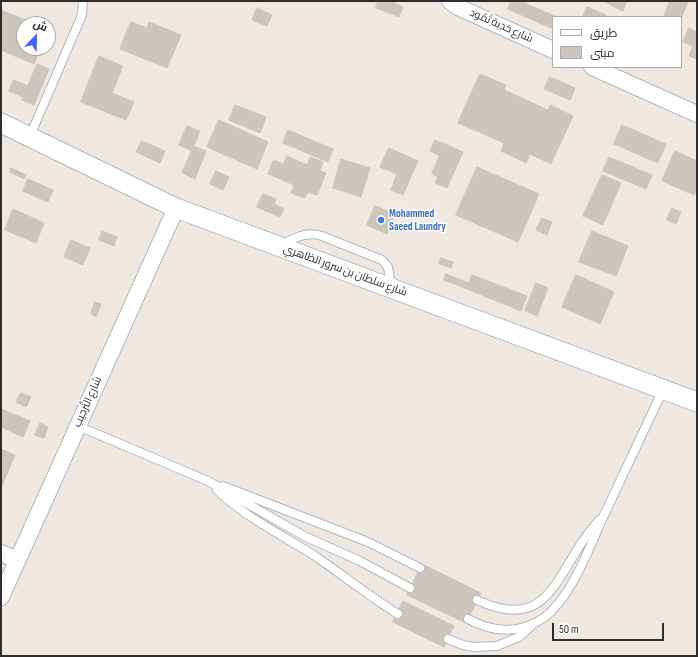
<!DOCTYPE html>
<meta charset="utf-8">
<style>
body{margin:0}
#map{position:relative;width:698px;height:657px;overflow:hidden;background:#efe9e1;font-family:"Sofia Sans Condensed",Cairo,sans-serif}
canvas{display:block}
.frame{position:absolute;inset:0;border:2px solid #2e2e2e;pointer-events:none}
.legend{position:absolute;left:552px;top:16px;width:130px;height:52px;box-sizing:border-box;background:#fff;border:1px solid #ababab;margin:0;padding:5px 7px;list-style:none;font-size:12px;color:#2e2e2e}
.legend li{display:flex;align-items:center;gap:8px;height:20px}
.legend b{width:20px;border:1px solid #ababab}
.north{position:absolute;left:16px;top:16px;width:40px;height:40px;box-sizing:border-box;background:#fff;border:1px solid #ababab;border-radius:50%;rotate:23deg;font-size:11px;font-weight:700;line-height:16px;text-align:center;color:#2e2e2e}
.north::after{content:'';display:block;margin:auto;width:14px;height:18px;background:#4264fb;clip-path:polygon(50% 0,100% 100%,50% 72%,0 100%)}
.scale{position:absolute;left:552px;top:623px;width:112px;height:18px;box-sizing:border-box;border:2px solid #2e2e2e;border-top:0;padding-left:5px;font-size:12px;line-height:14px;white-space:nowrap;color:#2e2e2e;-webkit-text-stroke:3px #fff;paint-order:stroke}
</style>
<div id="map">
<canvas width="698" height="657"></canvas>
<div class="frame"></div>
<ul class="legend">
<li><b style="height:5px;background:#fff"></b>طريق</li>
<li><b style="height:11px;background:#cbc7bf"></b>مبنى</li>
</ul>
<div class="north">ش</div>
<div class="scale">50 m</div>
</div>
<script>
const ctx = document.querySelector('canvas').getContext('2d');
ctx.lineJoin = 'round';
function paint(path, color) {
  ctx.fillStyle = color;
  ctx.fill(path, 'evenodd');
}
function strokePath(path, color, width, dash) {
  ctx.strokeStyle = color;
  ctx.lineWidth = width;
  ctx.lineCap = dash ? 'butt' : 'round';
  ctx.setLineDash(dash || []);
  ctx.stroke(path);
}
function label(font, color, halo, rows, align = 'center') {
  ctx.font = font + ' "Sofia Sans Condensed",Cairo,sans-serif';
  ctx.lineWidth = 3;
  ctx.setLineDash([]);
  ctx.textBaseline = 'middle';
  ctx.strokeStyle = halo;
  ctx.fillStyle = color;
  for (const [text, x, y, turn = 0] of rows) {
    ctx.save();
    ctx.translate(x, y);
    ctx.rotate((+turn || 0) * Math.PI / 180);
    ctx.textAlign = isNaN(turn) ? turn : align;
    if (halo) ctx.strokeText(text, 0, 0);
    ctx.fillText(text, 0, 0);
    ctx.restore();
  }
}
const building = new Path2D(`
 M378,1H390L403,7L399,17L376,8Z
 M511,1H520L557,17H553V29L508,9Z
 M604,1H627L623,11Z
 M670,1H684L688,3L681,18L664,17Z
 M587,7L606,15L605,17H583Z
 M257,8L272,15L267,26L252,20Z
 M1,10L35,24H24V48H41L34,64L1,50Z
 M131,22L147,28L149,22L181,35L167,68L120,49Z
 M689,28L697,32V59L689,56L693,46L683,42Z
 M99,56L123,66L112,93L134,102L126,120L81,102Z
 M37,64L49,69L34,105L22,100Z
 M480,74L506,85L504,90L548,110L550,105L573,116L551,164L530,154L526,163L501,151L504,143L458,123Z
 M550,77L575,88L570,100L544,89Z
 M14,80L28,86L23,97L9,91Z
 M235,105L266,117L260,133L229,120Z
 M219,120L268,142L257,169L207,147Z
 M622,125L666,144L658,163L614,144Z
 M187,126L200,131L192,151L179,145Z
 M288,130L333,149L328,162L283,143Z
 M435,140L445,144L440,156L430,151Z
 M142,141L165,151L160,163L136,152Z
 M445,144L463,152L447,188L435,183L438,177L432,174Z
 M194,146L206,151L195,179L182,173Z
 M389,148L418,161L403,195L391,190L397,174L380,167Z
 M675,151L697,161V189L694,195L662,181Z
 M287,156L307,165L310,157L323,162L320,171L326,173L317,195L308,192L305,198L291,193L294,185L278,178Z
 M609,157L652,175L646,189L603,171Z
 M341,159L370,168L361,197L333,188Z
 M274,160L283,164L278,178L268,174Z
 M477,167L539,194L518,242L456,215Z
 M11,168L26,175L24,179L10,172Z
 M216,171L229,177L223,190L210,184Z
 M602,175L621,183L603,225L583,216Z
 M28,179L53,190L48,202L23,191Z
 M263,194L276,199L274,204L284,209L280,217L257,207Z
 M375,206L395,214L387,234L367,225Z
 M672,208L681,212L676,224L667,220Z
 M13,209L44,223L36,243L5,230Z
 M542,218L552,222L547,235L536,230Z
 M102,231L117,237L114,246L99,240Z
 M592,231L628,246L616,276L579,262Z
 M71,240L90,248L83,265L64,257Z
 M441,258L453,262L451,268L439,264Z
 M446,274L469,283L467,289L444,280Z
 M472,275L527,296L521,311L467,289Z
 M576,275L614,292L600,324L562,307Z
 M536,283L548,288L537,316L525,311Z
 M95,302L101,304L96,317L91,314Z
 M21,393L31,397L26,407L16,402Z
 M1,409L30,421L23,437L1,427Z
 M40,423L48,427L44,438L35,435Z
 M1,449L15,455L1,488Z
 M422,564L481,593L466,623L407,595Z
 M403,601L454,626L444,647L393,622Z`);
const service = new Path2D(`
 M30,136L82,15L83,1
 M281,245C295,238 306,231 322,236L382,260L388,267L391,287
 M78,426L208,481L304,536L360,561L410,588
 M223,486L368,542L420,568
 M217,490C245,517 282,535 315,556C343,575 369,596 398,614
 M477,600C541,630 553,587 582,542C587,535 593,527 599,520
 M468,619C494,633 519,635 545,617C573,595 590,545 605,513C624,472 644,431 663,390
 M448,639L463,645L474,647L497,646L519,637L531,626`);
const minor = new Path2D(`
 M450,1L458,7L553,50
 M592,67L697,114
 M1,553L17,560
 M1,597L176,208`);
const tertiary = new Path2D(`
 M1,123L176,208L697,402`);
const markers = [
 [381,220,4,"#3f7fe0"]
];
const streetNames = [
 ["شارع حَدبة ثَمُود",501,26,24],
 ["شارع سلطان بن سرور الظاهري",345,271,20],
 ["شارع التَّرحِيب",88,402,-66]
];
const shopNames = [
 ["Mohammed",389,214],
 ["Saeed Laundry",389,227]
];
paint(building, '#cbc7bf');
strokePath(building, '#cbc5ba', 1);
strokePath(service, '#b4b7c1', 10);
strokePath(minor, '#b4b7c1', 18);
strokePath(tertiary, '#b4b7c1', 21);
strokePath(service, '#fff', 8);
strokePath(minor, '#fff', 16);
strokePath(tertiary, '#fff', 19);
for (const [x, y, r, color] of markers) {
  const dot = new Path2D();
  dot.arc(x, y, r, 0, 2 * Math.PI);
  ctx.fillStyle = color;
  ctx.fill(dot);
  strokePath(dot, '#fff', 1.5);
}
label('11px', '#2e2e2e', '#fff', streetNames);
label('bold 11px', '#366cbe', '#fff', shopNames, 'left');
</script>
